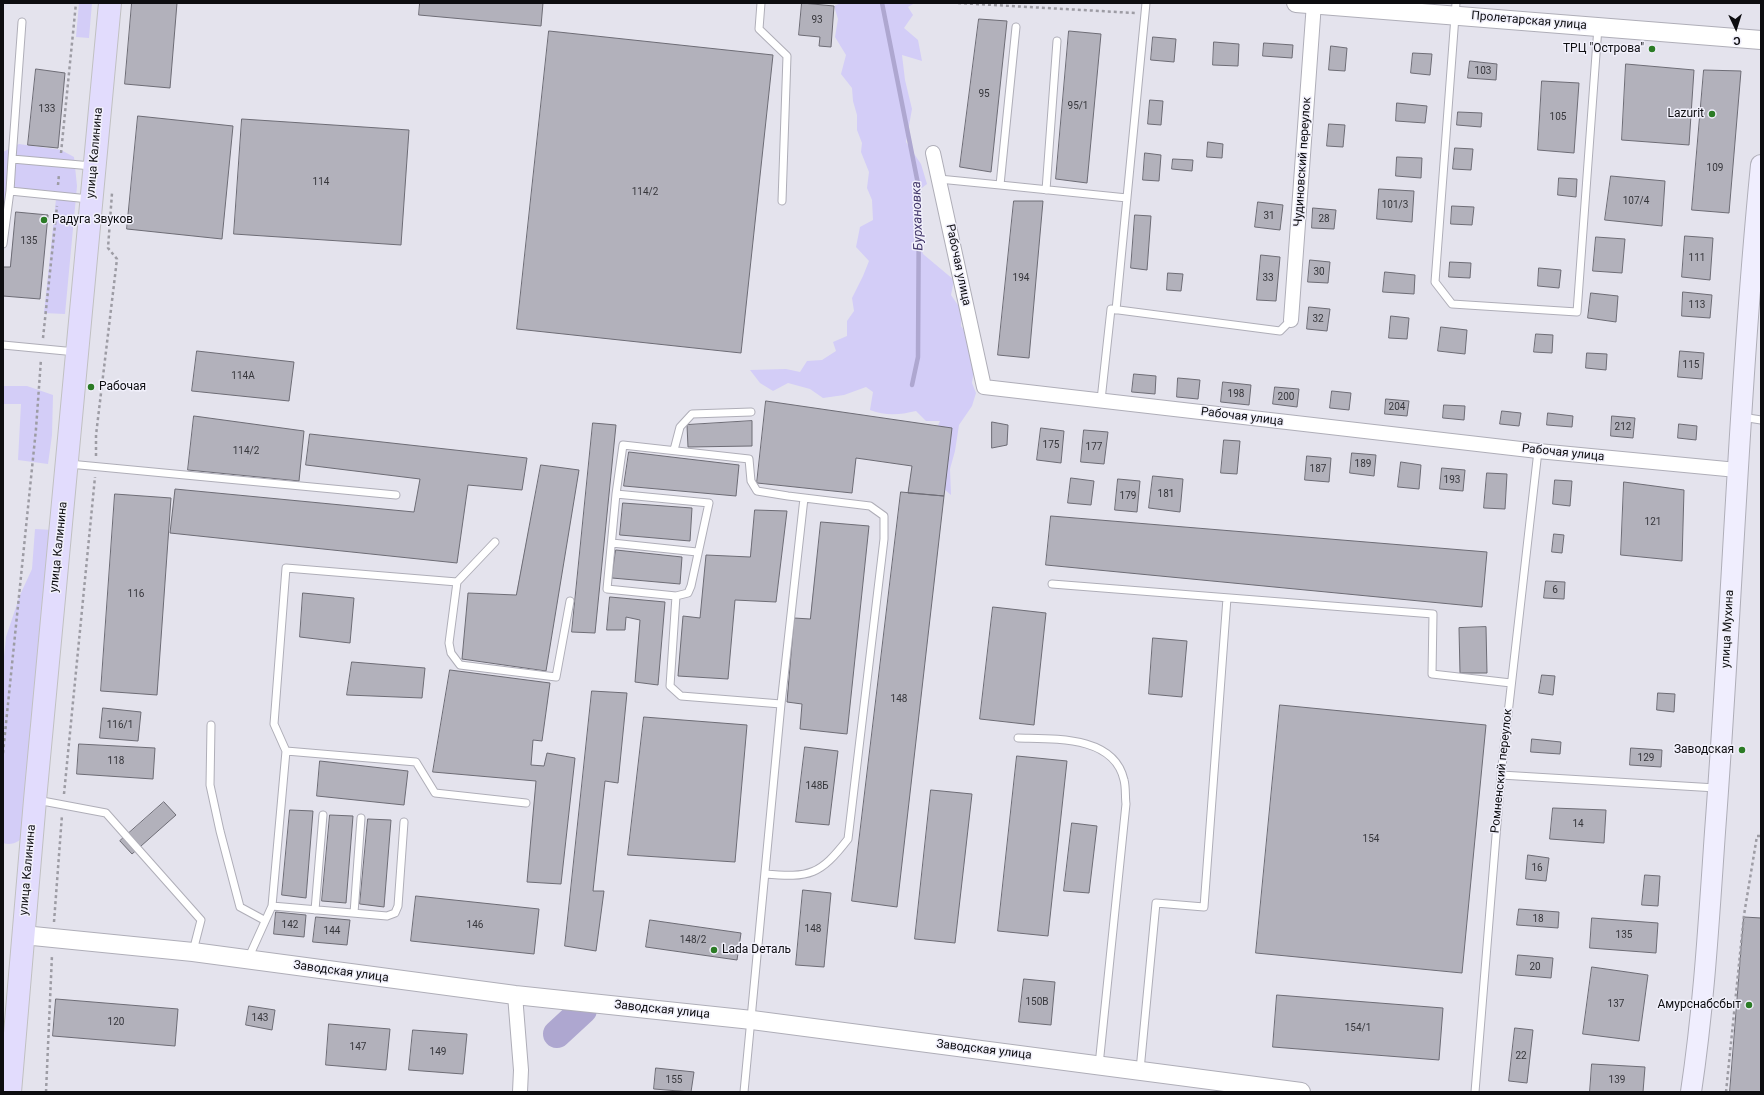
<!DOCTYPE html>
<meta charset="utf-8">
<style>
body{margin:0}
#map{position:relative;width:1764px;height:1095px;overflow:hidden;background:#e4e3ed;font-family:Roboto,sans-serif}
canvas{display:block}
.frame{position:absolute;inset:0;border:4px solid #0d0d10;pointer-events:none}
.north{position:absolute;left:1716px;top:8px;width:40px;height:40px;-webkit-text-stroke:3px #f1f0fb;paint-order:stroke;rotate:176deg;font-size:11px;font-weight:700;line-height:16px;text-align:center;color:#0d0d10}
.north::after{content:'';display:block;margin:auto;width:14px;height:18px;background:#0d0d10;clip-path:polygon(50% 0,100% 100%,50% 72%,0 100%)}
</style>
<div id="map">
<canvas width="1764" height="1095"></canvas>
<div class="frame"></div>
<div class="north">С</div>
</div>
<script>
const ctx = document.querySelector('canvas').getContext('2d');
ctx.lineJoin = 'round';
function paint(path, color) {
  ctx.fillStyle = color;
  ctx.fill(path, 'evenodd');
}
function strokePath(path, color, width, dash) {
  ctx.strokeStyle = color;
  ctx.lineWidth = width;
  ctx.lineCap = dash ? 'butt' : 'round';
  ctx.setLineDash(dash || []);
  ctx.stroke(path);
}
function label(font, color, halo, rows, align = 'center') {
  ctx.font = font + ' Roboto,sans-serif';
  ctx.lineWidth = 3;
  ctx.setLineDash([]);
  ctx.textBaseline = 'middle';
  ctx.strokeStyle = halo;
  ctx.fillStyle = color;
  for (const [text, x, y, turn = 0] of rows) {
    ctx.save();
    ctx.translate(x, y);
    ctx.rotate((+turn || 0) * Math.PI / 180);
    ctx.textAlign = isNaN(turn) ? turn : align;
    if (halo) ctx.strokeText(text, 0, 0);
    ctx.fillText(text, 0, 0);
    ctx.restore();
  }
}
const green = new Path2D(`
 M79,3H92L89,38L76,37Z
 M841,3H915L908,7L913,15L904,28L918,40L922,61L902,55L905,80L912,109L906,142L921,164L927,184L914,194V228L923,254L954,280L951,295L962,311L961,326L970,338L974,369L972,383L976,393L972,406L959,425L955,451L950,469L951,495L931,478L932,439L940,421H926L916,411C899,415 886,416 870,410L873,392L866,387L844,395L823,398L810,389L788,383L773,391L760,383L750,370L786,369L800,372L807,361L822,360L836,351L833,342L847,336V321L854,311L852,298L863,276L869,261L856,247L860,227L873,220L872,200L867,188L869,172L861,152L862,143L857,130V115L853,101L852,88L841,74L846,55L835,37L838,19L834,6Z
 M19,144L61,150L74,157L77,186L65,314L44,313L56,199L12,194L3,222V152Z
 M3,386H27L53,395L52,435L48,464L18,460L21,404H3Z
 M35,529L53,530L27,834C20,841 13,846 3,843V666L6,637L20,595L32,569Z`);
const stream = new Path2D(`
 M882,3L919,189L918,357L912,385`);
const river = new Path2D(`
 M557,1034L583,1010`);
const building = new Path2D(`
 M132,3H177L170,88L125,84Z
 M420,3H543L541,26L419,15Z
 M802,3L834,6L831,47L819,46L820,37L799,35Z
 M979,19L1007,21L991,172L960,167Z
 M549,31L773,55L741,353L517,329Z
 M1069,31L1101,34L1087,183L1056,179Z
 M1153,37L1176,39L1174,62L1151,60Z
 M1214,42L1239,44L1238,66L1213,65Z
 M1264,43L1293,45L1292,58L1263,56Z
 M1331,46L1347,48L1345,71L1329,70Z
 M1413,53L1432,54L1430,75L1411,73Z
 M1470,61L1497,64L1496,80L1468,78Z
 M1626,64L1694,70L1689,145L1622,140Z
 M36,69L65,73L58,148L28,145Z
 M1704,70L1741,71L1729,213L1692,210Z
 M1542,81L1579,83L1574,153L1538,150Z
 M1150,100L1163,101L1161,125L1148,124Z
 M1397,103L1427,106L1425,123L1396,121Z
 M1458,112L1482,113L1481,127L1457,125Z
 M138,116L233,126L222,239L127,229Z
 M242,119L409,130L401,245L234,234Z
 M1329,124L1345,125L1343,147L1327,146Z
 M1208,142L1223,144L1222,158L1207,157Z
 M1455,148L1473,149L1471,170L1453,169Z
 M1145,153L1161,155L1159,181L1143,180Z
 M1397,157L1422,158L1421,178L1396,176Z
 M1173,159L1193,160L1192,171L1172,169Z
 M1611,176L1665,181L1662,226L1605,220Z
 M1559,178L1577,179L1576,197L1558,195Z
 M1379,189L1414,191L1412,222L1377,219Z
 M1014,201H1043L1029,358L998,355Z
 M1258,202L1283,205L1280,230L1255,227Z
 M1452,206L1474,207L1472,225L1451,224Z
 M1313,208L1336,210L1334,229L1312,228Z
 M16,212L48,215L40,299L3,296V267H10Z
 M1135,215L1151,216L1147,270L1131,268Z
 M1685,236L1713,238L1710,280L1682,277Z
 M1596,237L1625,239L1622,273L1593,271Z
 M1261,255L1280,257L1276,301L1257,300Z
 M1310,260L1330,262L1328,283L1308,282Z
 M1450,262L1471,263L1470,278L1449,277Z
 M1539,268L1561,270L1559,288L1538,286Z
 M1385,272L1415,275L1414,294L1383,292Z
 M1168,273L1183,274L1181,291L1167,290Z
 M1683,292L1712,295L1710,318L1682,316Z
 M1591,293L1618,296L1616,322L1588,318Z
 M1309,307L1330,309L1327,331L1307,329Z
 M1391,316L1409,318L1407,339L1389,338Z
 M1441,327L1467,330L1465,354L1438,351Z
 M1536,334L1553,335L1552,353L1534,352Z
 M197,351L294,362L289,401L192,391Z
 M1680,351L1704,353L1702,379L1678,377Z
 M1587,353L1607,354L1606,370L1586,368Z
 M1134,374L1156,376L1155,394L1132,392Z
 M1178,378L1200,380L1198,399L1177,397Z
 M1223,382L1251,385L1249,405L1221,402Z
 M1275,387L1299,389L1297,407L1273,404Z
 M1332,391L1351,393L1349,410L1330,408Z
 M1386,399L1409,401L1407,416L1385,414Z
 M766,401L952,428L944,496L908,493L912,466L856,458L852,493L757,483Z
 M1444,405L1465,406L1464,420L1443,418Z
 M1502,411L1521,413L1519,426L1500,424Z
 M1548,413L1573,416L1572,427L1547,425Z
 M194,416L304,431L299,481L188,470Z
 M1612,416L1635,418L1633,438L1611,436Z
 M752,421V446L688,447L687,425Z
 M992,422L1008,425L1007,445L992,448Z
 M593,423L616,425L595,633L572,632Z
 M1679,424L1697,426L1696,440L1678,438Z
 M1041,428L1064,431L1061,463L1037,460Z
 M1084,430L1108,432L1104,464L1081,462Z
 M310,434L527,458L522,490L468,485L457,563L170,533L175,489L414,512L420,479L306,465Z
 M1224,440L1240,441L1237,474L1221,473Z
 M629,452L739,465L736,496L624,486Z
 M1352,453L1376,455L1374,476L1350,473Z
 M1307,456L1331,458L1329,482L1305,480Z
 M1401,462L1421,465L1419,489L1398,487Z
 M541,465L579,470L546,671L462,659L468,593L516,595Z
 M1442,468L1465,470L1463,491L1440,489Z
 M1487,473L1507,474L1505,509L1484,508Z
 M1153,476L1183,479L1180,512L1149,508Z
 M1071,478L1094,481L1091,505L1068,503Z
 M1118,479L1140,481L1137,512L1115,510Z
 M1555,480L1572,481L1570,506L1553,504Z
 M1624,482L1684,490L1682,561L1621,555Z
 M901,492L944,496L897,907L852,901Z
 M115,494L171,498L157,695L101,691Z
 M623,503L692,508L690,541L620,535Z
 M755,510L787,511L776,602L735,600L728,679L678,676L683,616L700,618L706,555L750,557Z
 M1051,516L1487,552L1482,607L1046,565Z
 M821,522L869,526L847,734L800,729L802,704L787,702L794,618L810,619Z
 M1554,534L1564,535L1562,553L1552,552Z
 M616,550L682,557L680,584L612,578Z
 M1546,581L1565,582L1564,599L1544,598Z
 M303,593L354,598L350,643L300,637Z
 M610,597L665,602L658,685L635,682L640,620L626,617L625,630H607Z
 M993,607L1046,613L1034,725L980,719Z
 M1486,627L1487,673H1460L1459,628Z
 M1153,638L1187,641L1182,697L1149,694Z
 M352,662L425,668L422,698L347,695Z
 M450,670L550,683L542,741L533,740L531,765L544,766L547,753L575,758L561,884L527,882L536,781L433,772Z
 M1542,675L1555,676L1553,695L1539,693Z
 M592,691L627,693L618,783L605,781L593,891H604L596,951L565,946Z
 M1658,693L1675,694L1674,712L1657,710Z
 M1280,705L1486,725L1462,973L1256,953Z
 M103,708L141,712L138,741L100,738Z
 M644,717L747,725L735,862L628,855Z
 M1532,739L1561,742L1560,754L1531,752Z
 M79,744L155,748L153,779L77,774Z
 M805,747L838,751L829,825L796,822Z
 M1631,748L1662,750L1661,767L1630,765Z
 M1017,756L1067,761L1048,936L998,931Z
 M320,761L408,771L404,805L317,796Z
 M931,790L972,794L955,943L915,939Z
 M164,802L176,815L132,854L120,841Z
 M1553,808L1606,810L1604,843L1550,839Z
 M290,810L313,811L306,898L282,895Z
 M330,815L353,816L346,903L322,901Z
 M368,819L391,820L384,907L360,904Z
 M1072,823L1097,826L1089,893L1064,891Z
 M1528,855L1549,858L1546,881L1526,879Z
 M1645,875L1660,876L1658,906L1642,905Z
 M803,890L831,893L824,967L796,965Z
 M416,896L539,909L534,954L411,941Z
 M1519,909L1559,912L1558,928L1517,925Z
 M276,912L306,915L304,937L274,934Z
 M316,917L350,920L347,945L313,942Z
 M1744,917L1761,918V1092H1730Z
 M1592,918L1658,923L1656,953L1590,948Z
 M650,920L741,933L737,960L646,947Z
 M1518,955L1553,958L1551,978L1516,975Z
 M1592,967L1648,975L1639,1041L1583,1034Z
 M1024,979L1055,982L1051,1025L1019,1022Z
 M1277,995L1443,1008L1439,1060L1273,1047Z
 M56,999L178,1009L175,1046L53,1036Z
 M249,1006L275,1010L272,1030L246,1025Z
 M329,1024L390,1029L386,1070L326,1065Z
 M1515,1028L1533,1030L1527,1083L1509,1081Z
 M413,1030L467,1034L463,1074L409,1070Z
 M1592,1064L1645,1067L1643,1092H1590Z
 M656,1068L694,1072L691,1092L654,1089Z`);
const path = new Path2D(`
 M958,3L1135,13
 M61,153L76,3
 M58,185L59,174
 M43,338L57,206
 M96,456V435L117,259L108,248L112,193
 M3,753L36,429L41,359
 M64,794L95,477
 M54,922L62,815
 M46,1092L52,955
 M1726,1092L1744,915L1757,836H1761`);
const service = new Path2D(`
 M761,3L759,29L787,56L782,201
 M1456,3L1435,282L1452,304L1577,312L1598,27
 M22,22L12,159L92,166
 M939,179L1000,185L1016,27
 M1000,185L1127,198
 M1046,190L1057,41
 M10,191L12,159
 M3,244L10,191L89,199
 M1116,310L1146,3
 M3,345L76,352
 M1101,400L1111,309L1280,331L1291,320
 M1742,417L1761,420
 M674,450L680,427L692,414L751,412
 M69,464L396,495
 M616,494L623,445L749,459L751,481L757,491L788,496L870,506L884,516V539L848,839C820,875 810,878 765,874
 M612,543L697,552
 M457,582L449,643L451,653L460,665L556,677L570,601
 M1052,584L1433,614L1432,674L1511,683
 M676,596L688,593L691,586L709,503L616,494L607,589L676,596L670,686L681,696L781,704
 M211,725L210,785L220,831L240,907L264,920
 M1018,738C1053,739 1114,735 1124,780C1126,787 1125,797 1126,804L1099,1065
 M286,751L274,724L286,568L457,582L495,542
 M1501,775L1716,788
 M37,800L106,813L201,920L193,951
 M272,906L286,751L416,762L435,793L526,803
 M315,910L323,815
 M354,913L361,818
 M248,959L272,906L387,916L395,913L398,906L404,822
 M1140,1070L1156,903L1204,907L1227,598
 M744,1092L781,704L804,498
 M1475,1092L1501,775L1538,451`);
const minor = new Path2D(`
 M933,153L984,387L1538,451L1737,470
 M1291,320L1314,3
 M515,995L521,1070L520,1092`);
const tertiary = new Path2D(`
 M1296,3L1761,40
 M23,935L193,952L515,995L752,1020L1301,1092`);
const secondary = new Path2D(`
 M1691,1092C1704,1006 1709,918 1715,832C1732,609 1739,387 1761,165`);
const primary = new Path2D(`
 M10,1092L35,800L110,3`);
const markers = [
 [1652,49,4,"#2b7b25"],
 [1712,114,4,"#2b7b25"],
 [44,220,4,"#2b7b25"],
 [91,387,4,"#2b7b25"],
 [1742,750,4,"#2b7b25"],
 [714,950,4,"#2b7b25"],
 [1749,1005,4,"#2b7b25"]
];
const numberNames = [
 ["93",817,20],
 ["103",1483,71],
 ["95",984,94],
 ["95/1",1078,106],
 ["133",47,109],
 ["105",1558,117],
 ["109",1715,168],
 ["114",321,182],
 ["114/2",645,192],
 ["107/4",1636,201],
 ["101/3",1395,205],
 ["31",1269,216],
 ["28",1324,219],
 ["135",29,241],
 ["111",1697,258],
 ["30",1319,272],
 ["194",1021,278],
 ["33",1268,278],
 ["113",1697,305],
 ["32",1318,319],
 ["115",1691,365],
 ["114А",243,376],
 ["198",1236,394],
 ["200",1286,397],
 ["204",1397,407],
 ["212",1623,427],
 ["175",1051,445],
 ["177",1094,447],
 ["114/2",246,451],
 ["189",1363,464],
 ["187",1318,469],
 ["193",1452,480],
 ["181",1166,494],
 ["179",1128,496],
 ["121",1653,522],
 ["6",1555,590],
 ["116",136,594],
 ["148",899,699],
 ["116/1",120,725],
 ["129",1646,758],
 ["118",116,761],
 ["148Б",817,786],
 ["14",1578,824],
 ["154",1371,839],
 ["16",1537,868],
 ["18",1538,919],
 ["142",290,925],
 ["146",475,925],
 ["148",813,929],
 ["144",332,931],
 ["135",1624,935],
 ["148/2",693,940],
 ["20",1535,967],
 ["150В",1037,1002],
 ["137",1616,1004],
 ["143",260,1018],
 ["120",116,1022],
 ["154/1",1358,1028],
 ["147",358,1047],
 ["149",438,1052],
 ["22",1521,1056],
 ["155",674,1080],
 ["139",1617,1080]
];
const streetNames = [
 ["Пролетарская улица",1529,21,5],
 ["улица Калинина",95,153,-85],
 ["Чудиновский переулок",1303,162,-86],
 ["Рабочая улица",958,265,78],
 ["Рабочая улица",1242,417,7],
 ["Рабочая улица",1563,453,6],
 ["улица Калинина",59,547,-84],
 ["улица Мухина",1728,629,-87],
 ["Ромненский переулок",1502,771,-84],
 ["улица Калинина",28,870,-85],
 ["Заводская улица",341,972,8],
 ["Заводская улица",662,1010,6],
 ["Заводская улица",984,1050,7]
];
const poiNames = [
 ["ТРЦ \"Острова\"",1644,49],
 ["Lazurit",1704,114],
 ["Радуга Звуков",52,220,"left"],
 ["Рабочая",99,387,"left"],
 ["Заводская",1734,750],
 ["Lada Dеталь",722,950,"left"],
 ["Амурснабсбыт",1741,1005]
];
const waterNames = [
 ["Бурхановка",918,216,-92]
];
paint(green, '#d3cdf7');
strokePath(stream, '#aea7d0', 4.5);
strokePath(river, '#aea7d0', 28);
paint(building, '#b2b1bb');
strokePath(building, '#6d6c75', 1);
strokePath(service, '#afaeb8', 9);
strokePath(minor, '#afaeb8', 16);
strokePath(tertiary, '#afaeb8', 20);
strokePath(secondary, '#afaeb8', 22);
strokePath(primary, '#c0c0c1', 24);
strokePath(path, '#9d9ca4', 2.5, [3, 3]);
strokePath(service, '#fff', 7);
strokePath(minor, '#fff', 14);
strokePath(tertiary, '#fff', 18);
strokePath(secondary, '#f0eefe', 20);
strokePath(primary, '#e2dcfd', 22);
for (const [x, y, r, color] of markers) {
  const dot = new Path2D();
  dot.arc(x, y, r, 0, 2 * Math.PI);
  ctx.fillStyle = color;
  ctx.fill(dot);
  strokePath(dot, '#f1f0fb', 1.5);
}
label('10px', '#36363b', null, numberNames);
label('12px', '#0d0d10', '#f1f0fb', streetNames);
label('12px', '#0d0d10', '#f1f0fb', poiNames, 'right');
label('italic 13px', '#42366b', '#f1f0fb', waterNames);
</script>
